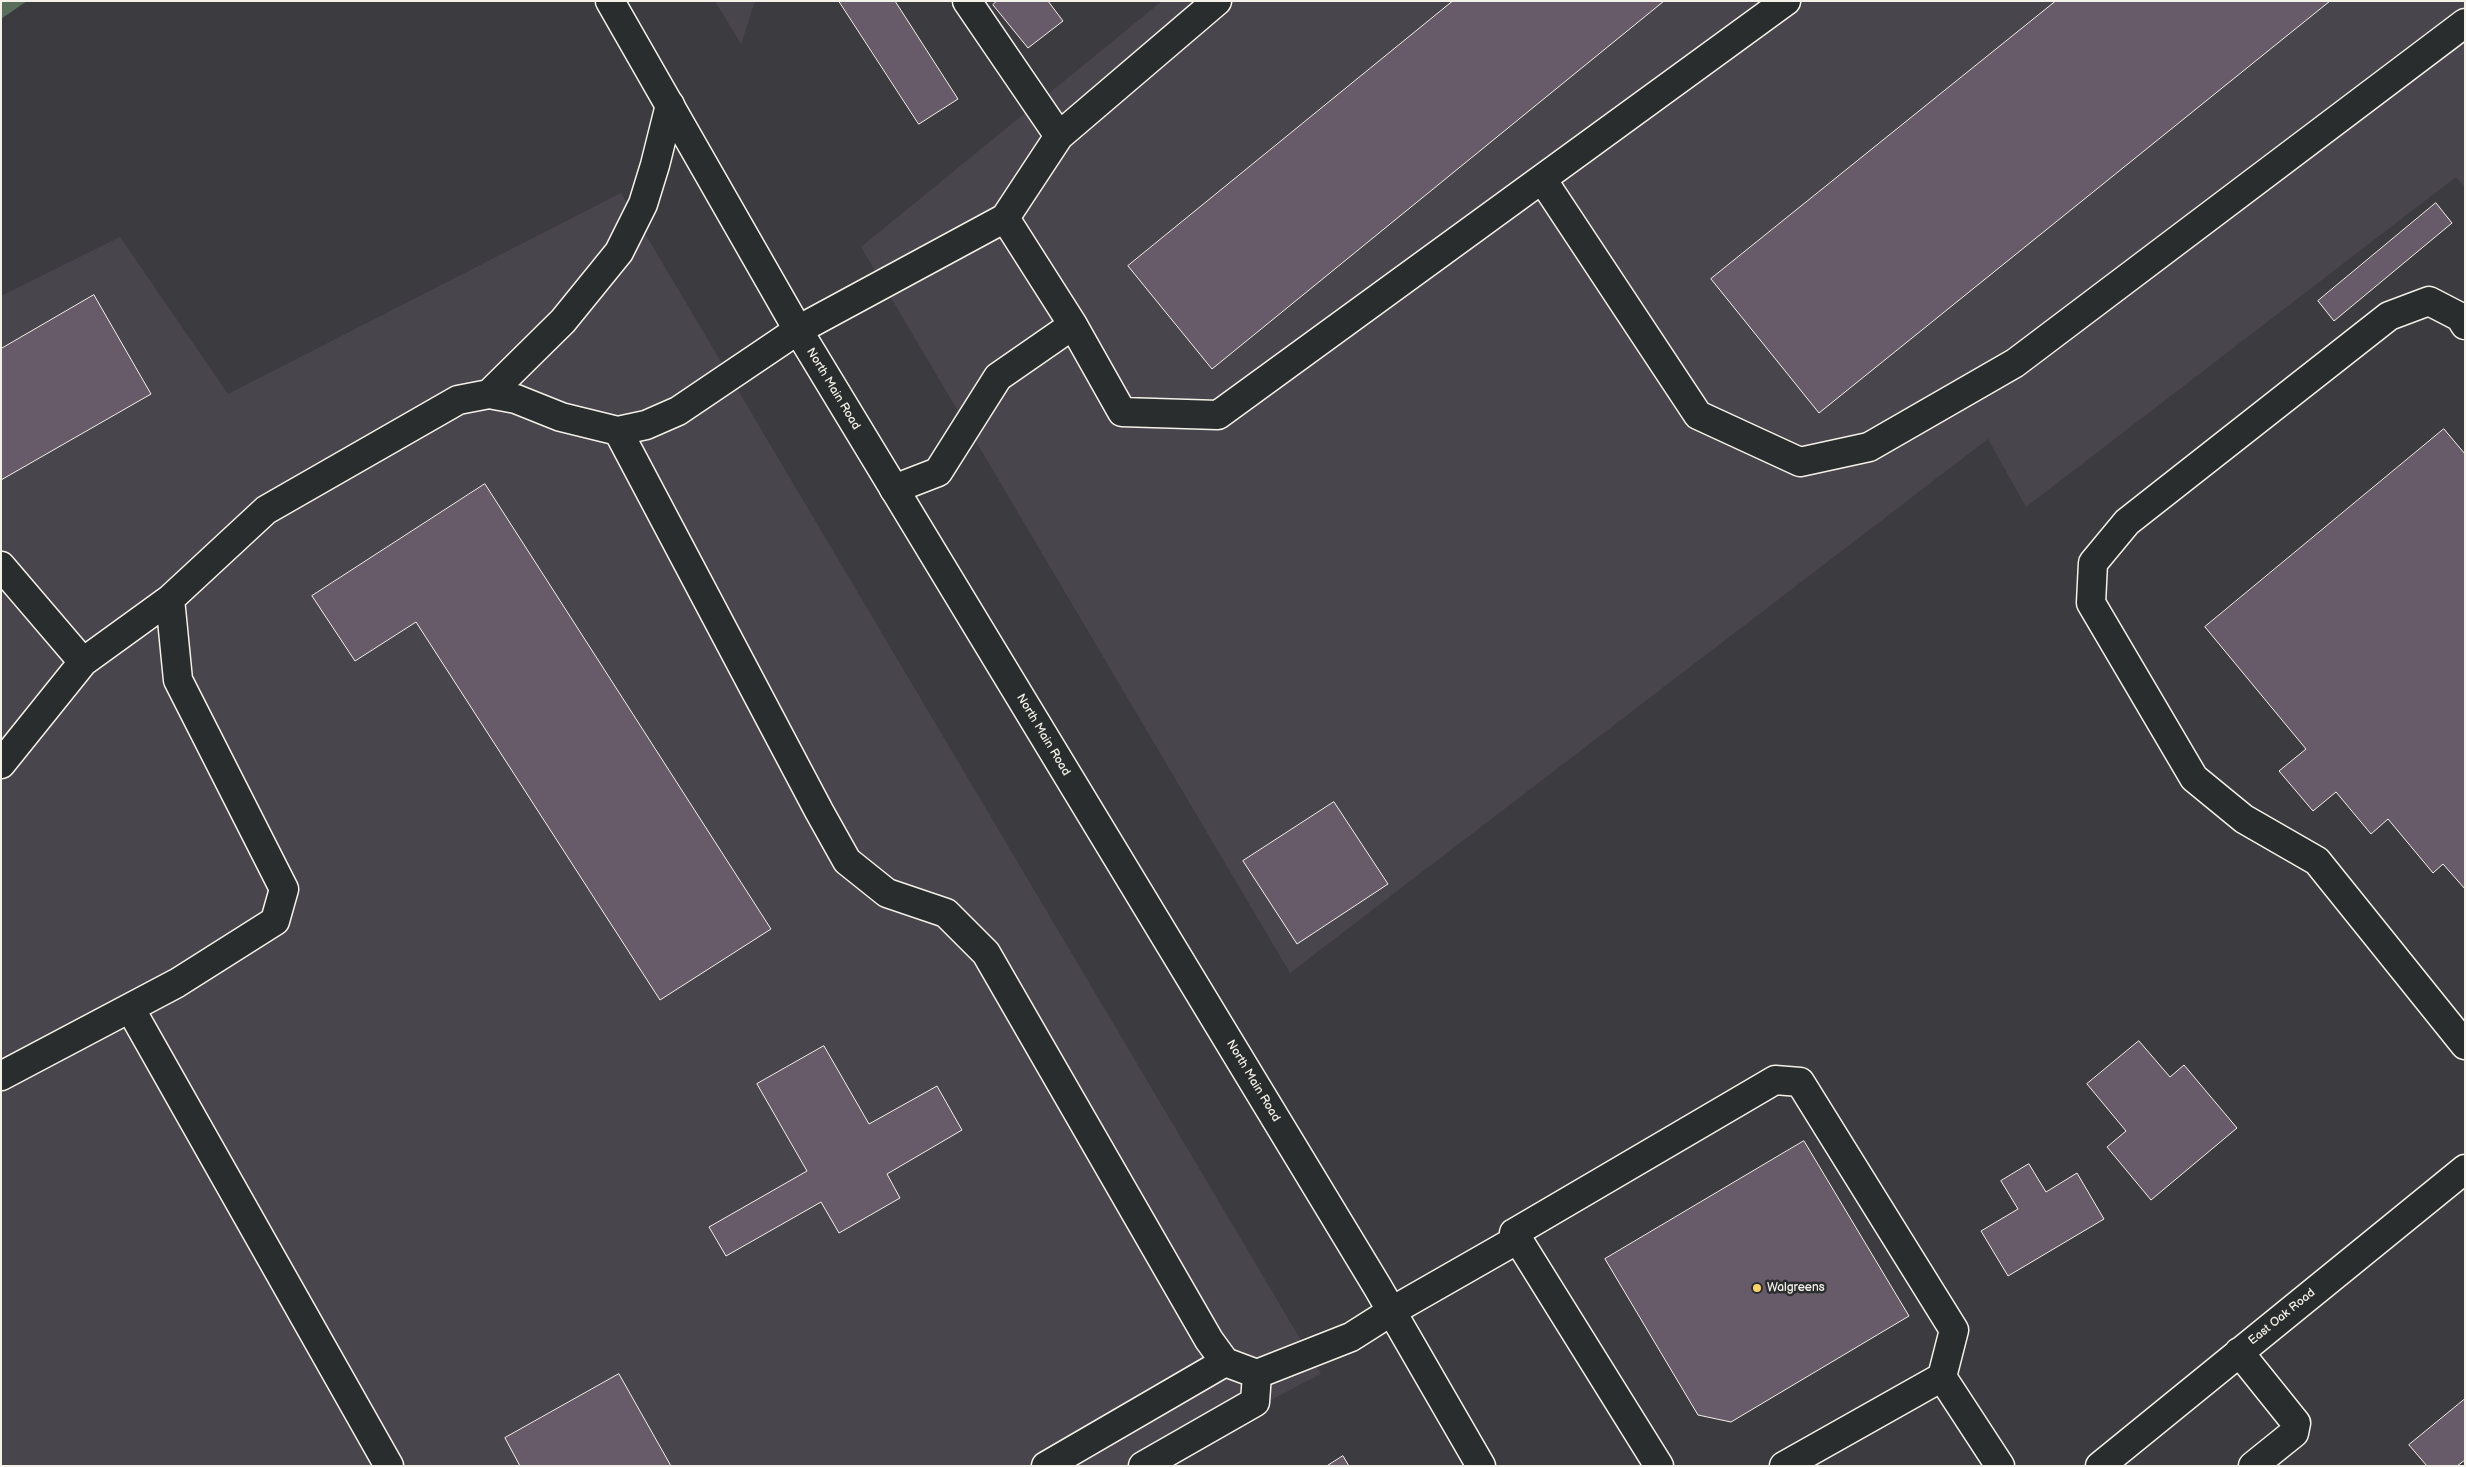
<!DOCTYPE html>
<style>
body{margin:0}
#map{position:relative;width:2466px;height:1467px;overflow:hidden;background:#3c3b40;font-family:"Balsamiq Sans",sans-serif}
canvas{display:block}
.frame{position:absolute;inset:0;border:2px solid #f4f1e8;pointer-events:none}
</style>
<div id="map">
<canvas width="2466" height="1467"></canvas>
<div class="frame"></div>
</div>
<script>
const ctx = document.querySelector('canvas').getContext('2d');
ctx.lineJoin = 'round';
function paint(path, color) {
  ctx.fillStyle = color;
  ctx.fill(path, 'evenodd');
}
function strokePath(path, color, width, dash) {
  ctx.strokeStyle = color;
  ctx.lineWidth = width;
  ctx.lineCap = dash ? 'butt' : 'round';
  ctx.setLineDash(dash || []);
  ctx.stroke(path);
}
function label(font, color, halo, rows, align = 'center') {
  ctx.font = font + ' "Balsamiq Sans",sans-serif';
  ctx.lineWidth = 5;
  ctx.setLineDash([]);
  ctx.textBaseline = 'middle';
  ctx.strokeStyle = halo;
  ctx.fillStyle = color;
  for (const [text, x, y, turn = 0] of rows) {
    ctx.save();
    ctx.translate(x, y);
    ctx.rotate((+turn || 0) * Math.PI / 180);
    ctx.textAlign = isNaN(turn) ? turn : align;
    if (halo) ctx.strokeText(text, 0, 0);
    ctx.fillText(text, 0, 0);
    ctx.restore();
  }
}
const built = new Path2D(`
 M715,1H755L741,44Z
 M1162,1H2465V187L2456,177L2026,507L1988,439L1290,973L861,247Z
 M621,193L1321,1374L1143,1466H1V296L120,237L228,394Z`);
const green = new Path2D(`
 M1,1H27L1,19Z`);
const building = new Path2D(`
 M839,1H895L958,99L919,124Z
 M997,1H1048L1063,21L1028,48L993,5Z
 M1453,1H1664L1212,369L1128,266Z
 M2056,1H2330L1819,413L1711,279Z
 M2436,203L2452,223L2334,321L2318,301Z
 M94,295L151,394L1,480V349Z
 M2444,429L2465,454V889L2443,864L2433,873L2388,819L2371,834L2336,792L2313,811L2279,771L2306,749L2205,627Z
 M485,484L771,929L660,1000L416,622L355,661L312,596Z
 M1334,802L1388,884L1297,944L1243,861Z
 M2139,1041L2170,1077L2184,1065L2237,1128L2151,1200L2107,1147L2126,1131L2087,1084Z
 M824,1046L869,1124L937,1086L962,1130L887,1174L900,1198L839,1233L821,1202L726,1256L709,1227L807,1171L757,1084Z
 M1804,1141L1909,1316L1731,1422L1698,1415L1605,1259Z
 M2029,1164L2046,1192L2077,1173L2104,1219L2008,1276L1981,1231L2018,1209L2001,1181Z
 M619,1374L671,1466H520L505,1438Z
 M2465,1399V1460L2457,1466H2427L2409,1445Z
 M1343,1456L1349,1466H1327Z`);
const minor = new Path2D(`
 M967,1L1059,136
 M1542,179L1698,415L1800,462L1869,447L2015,363L2465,23
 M1005,218L1073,325
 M2465,325L2460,317L2429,301L2389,316L2127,522L2093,563L2091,603L2194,778L2244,819L2317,861L2465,1045
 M489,394L563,321L619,252L643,204L655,165L670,105
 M618,431L819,811L847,861L887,893L946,913L986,953L1209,1340L1225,1362L1257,1374L1351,1337L1392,1311L1518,1239
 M894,489L938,472L998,377L1073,325L1122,412L1218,415L1786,1
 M1,566L83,662
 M1,764L83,662L170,599
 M130,1008L389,1466
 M1,1076L177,983L275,921L284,889L178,680L170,599L266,510L458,400L489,394L516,399L561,417L618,431L646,425L678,411L798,330L1005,218L1059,136L1217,1
 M2239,1352L2296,1423L2294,1433L2253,1466
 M1942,1377L2000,1466
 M1046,1466L1225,1362
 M1143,1466L1255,1402L1257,1374
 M1659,1466L1514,1233L1775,1080L1800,1082L1954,1330L1942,1377L1784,1466
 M2100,1466L2465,1169`);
const major = new Path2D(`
 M610,1L798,330L1377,1286L1481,1466`);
const markers = [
 [1757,1288,5,"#ffd166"]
];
const streetNames = [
 ["North Main Road",833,389,59],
 ["North Main Road",1043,735,59],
 ["North Main Road",1253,1081,59],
 ["East Oak Road",2282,1317,-39]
];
const poiNames = [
 ["Walgreens",1767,1288]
];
paint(built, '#49454d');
paint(green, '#596f5b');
paint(building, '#675b6a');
strokePath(building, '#f4f1e8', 1);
strokePath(minor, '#f4f1e8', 31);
strokePath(major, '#f4f1e8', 31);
strokePath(minor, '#2a2d2e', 28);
strokePath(major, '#2a2d2e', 28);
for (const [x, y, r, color] of markers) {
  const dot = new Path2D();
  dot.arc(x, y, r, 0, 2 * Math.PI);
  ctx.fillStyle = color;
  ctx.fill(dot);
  strokePath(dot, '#2a2d2e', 2);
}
label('12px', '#f4f1e8', '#2a2d2e', streetNames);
label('12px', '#f4f1e8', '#2a2d2e', poiNames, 'left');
</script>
